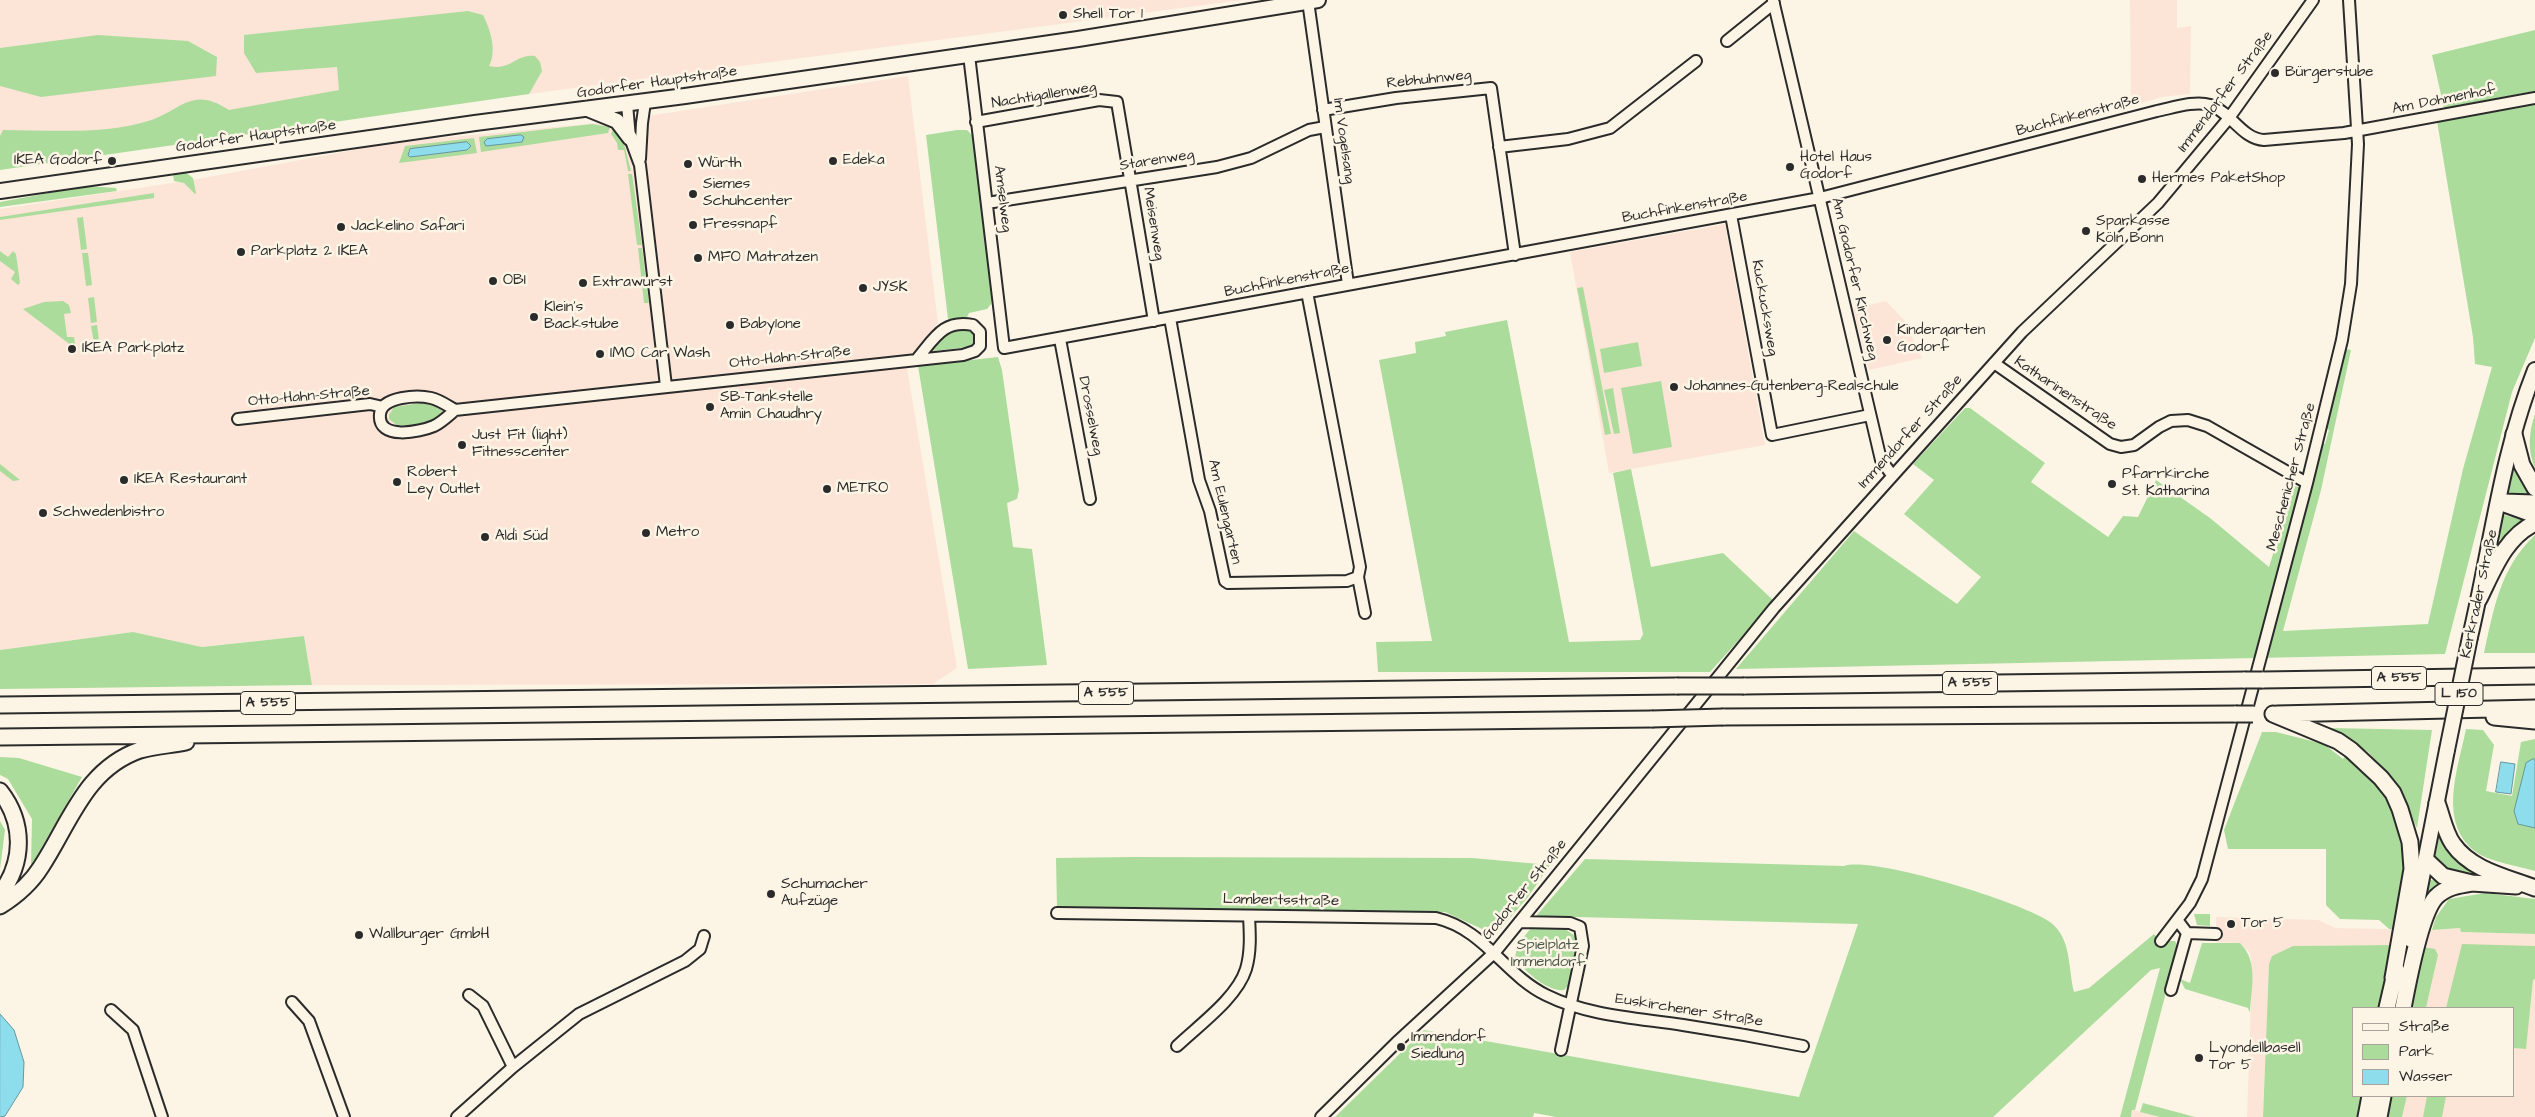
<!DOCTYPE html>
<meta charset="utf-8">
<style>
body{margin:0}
#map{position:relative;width:2535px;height:1117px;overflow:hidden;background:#fcf5e5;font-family:"Architects Daughter",sans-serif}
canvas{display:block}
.legend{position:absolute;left:2352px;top:1007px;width:162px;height:90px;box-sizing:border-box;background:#fcf5e5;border:1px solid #a8a49b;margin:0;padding:6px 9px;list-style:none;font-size:15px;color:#2b2b2b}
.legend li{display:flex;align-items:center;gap:10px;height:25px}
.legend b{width:25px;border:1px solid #a8a49b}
</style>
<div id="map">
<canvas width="2535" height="1117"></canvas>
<ul class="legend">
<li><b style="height:6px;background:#fcf5e5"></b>Straße</li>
<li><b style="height:14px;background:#abdc9c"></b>Park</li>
<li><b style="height:14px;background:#8eddec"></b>Wasser</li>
</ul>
</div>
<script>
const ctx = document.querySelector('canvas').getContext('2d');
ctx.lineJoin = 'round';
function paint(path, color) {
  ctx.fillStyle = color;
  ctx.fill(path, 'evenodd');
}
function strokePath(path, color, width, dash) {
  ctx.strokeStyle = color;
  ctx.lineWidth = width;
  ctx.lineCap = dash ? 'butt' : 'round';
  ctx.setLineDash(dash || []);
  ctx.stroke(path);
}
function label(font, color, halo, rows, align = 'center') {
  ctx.font = font + ' "Architects Daughter",sans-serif';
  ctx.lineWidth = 5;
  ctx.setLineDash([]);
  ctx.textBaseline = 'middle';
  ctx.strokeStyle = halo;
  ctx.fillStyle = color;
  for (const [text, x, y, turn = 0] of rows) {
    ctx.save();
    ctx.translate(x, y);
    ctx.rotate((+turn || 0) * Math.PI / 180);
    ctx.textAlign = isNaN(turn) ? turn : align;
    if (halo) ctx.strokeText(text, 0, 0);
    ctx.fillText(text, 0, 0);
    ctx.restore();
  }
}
const built = new Path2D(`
 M0,0H1242L529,94L0,156Z
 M2130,0H2177V28L2191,26L2190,94L2162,97L2131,106Z
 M908,76L938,323L907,368L957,668L933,684L312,685L304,636L202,647L133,632L0,650V209L192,180L397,142L608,122Z
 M1725,224L1765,445L1609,473L1570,252Z
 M1886,301L1905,321L1922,358L1869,370L1853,309Z
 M2216,917L2318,920L2335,928L2432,930L2460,928L2461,932L2535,934V1117H2402L2407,1096H2514V1008H2426L2438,955L2423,947L2393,945L2293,946L2269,964L2263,1117H2247L2252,972L2250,953L2240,943L2216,942Z
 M2133,1110L2160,1117H2131Z`);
const green = new Path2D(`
 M468,11L483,15C491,31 497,51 489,66C512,71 515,54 535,56L540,62L542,71L529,94L0,170V136L3,130C50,130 103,135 148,121C181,111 191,85 229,110L339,90L337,67L256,73L244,53V35Z
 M2535,30V91L2444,108L2432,55Z
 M98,35L188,41L217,57L216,76L41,97L0,86V48Z
 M2535,101V338L2512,392L2445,654L1736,669L1854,531L1957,604L1981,577L1904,514L1934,480L1913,464L1965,408H1970L2045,463L2031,482L2108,537L2123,516L2138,517L2156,480L2210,518L2269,567L2294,486L2310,489L2321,443L2325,444L2329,430L2325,428L2345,349L2351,350L2321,490L2283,631L2428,624L2463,469L2492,367L2475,364L2473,337L2437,121Z
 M592,124L610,127L608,133L481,152L479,137Z
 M613,129L624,144L631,171H628L624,150H618L617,143L611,134Z
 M957,130H967L974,137L993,293L991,304L987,309L969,313L967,317L948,319L926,135Z
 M474,138L477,153L399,163L405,146ZM467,150L410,157L408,151Z
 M185,172L193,178L196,193L195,194L184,183L174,181L173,174Z
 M628,174H632L642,245H637Z
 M87,186L116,188L117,191L0,207V202Z
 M154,193V198L0,220V217Z
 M83,217L87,249L81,250L77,218Z
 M638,248H642L649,303H644Z
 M0,251L8,257L13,251L16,254L20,283L18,285L11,279L15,272L0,261Z
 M82,253H88L92,285L86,286Z
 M1583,287L1611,434H1610L1605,435L1577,288Z
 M94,297L97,322L91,323L88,298Z
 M63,301L69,305L71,313L64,314L67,337H74L76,349L23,309L44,302Z
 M1507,320L1569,642L1640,640L1643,634L1613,473L1631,469L1651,567L1723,553L1774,601L1710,672H1378L1376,642L1432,641L1379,360L1416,353L1415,342L1446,336L1445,332Z
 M97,325L100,348H95L91,326Z
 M955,329H968L974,336V342L969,347L933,351L944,336Z
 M1638,342L1642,366L1604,373L1600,349Z
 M998,357L1002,370L1019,490L1017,499L1007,503L1013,547L1032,549L1047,665L968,669L918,366Z
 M1661,381L1672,447L1633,454L1621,388Z
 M1613,388L1620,433L1614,434L1604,390Z
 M421,403L430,404L443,411L429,423L398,426L389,419V415L394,407Z
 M2535,414V468C2527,450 2529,432 2535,414Z
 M0,464L20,480L13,481L0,471Z
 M2513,469L2533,496L2532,498L2508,492Z
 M2504,515L2525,520L2498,541L2503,516Z
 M2535,535V653H2484C2494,608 2500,568 2535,535Z
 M133,632L202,647L304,636L312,685L0,689V650Z
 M2328,728L2432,730L2417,828L2393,781L2368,752Z
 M2466,729L2483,730L2494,745L2486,791L2512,796L2521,742L2535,739V759H2533L2518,824L2535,828V871C2522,867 2489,861 2479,854C2436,826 2458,769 2466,729Z
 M2262,732H2276L2324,744L2343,759L2346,755L2381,785L2399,822L2406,865L2395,929H2389L2379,920L2340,919L2326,905V849H2228L2224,830Z
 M0,757L19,758L82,777L31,866L32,819L8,779L0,775Z
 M0,821L5,830L0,869Z
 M2439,836L2466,867L2485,876L2451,874L2434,862Z
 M1131,857L1472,858L1550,865L1528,897L1495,935L1445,912L1057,909L1056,858Z
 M1585,859L1844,866C1874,856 2021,902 2050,922C2072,938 2068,969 2074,992L2089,988L2154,934L2164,945L2170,941H2175L2178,947L2135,1110H2132L2131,1117H2120L2160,968L2151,970L1993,1117H1556L1534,1113L1533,1117H1335L1424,1030L1799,1097L1858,924L1536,916Z
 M2431,880L2447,882L2425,903L2430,880Z
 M2485,893L2535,899V934L2461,932L2460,928L2432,930L2436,917L2449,899Z
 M2194,914H2210V926L2197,925Z
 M1531,928L1565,929L1575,936L1577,943L1568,986L1564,990C1548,992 1523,971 1515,957L1518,944Z
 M2202,943H2240C2259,962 2251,988 2250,1013L2248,1008L2185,989L2180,979L2190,983Z
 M2462,944L2535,946V979L2533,980L2526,1049L2514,1048V1008H2446Z
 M2393,945L2380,1008H2354V1096H2361L2357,1117H2263L2269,964L2272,956L2293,946Z
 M2423,947L2435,949L2438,955L2426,1008H2409Z
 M2391,1096H2407L2402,1117H2387Z
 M2427,1096H2446L2442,1117H2423Z
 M2143,1103L2195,1117H2160L2140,1112Z`);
const water = new Path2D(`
 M521,135L524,137L522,142L486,146L484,142L487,139Z
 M467,142L471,146L467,150L410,157L408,155L410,149Z
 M2533,759H2535V828L2518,824L2514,811L2526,763Z
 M2501,762L2515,764L2511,794L2496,792Z
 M0,1014L14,1030L24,1062L23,1087L5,1116L0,1117Z`);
const minor = new Path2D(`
 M1773,0L1881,460L1892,475
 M1308,1L1348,284
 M1727,41L1774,3
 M969,55L1004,348L1820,198L2157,111C2172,108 2195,100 2210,105C2231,112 2242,139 2264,140L2344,133L2535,98
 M627,104L630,138L640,165L666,386
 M1323,110L1396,98L1491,88L1515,255
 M976,122L1099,100L1117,102L1154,321
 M1499,147L1568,139L1610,128L1696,61
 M640,159L642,123L645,102
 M987,203L1217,167L1251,158L1309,130L1325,127
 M1731,215L1772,435L1870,415
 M1307,292L1360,567L1358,577L1365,613
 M1170,318L1199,480L1210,511L1225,581L1228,583L1347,581L1358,577
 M1060,339L1090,499
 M1994,363L2110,444L2121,447L2134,445L2159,427L2171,421L2188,420L2207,426L2307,483
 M455,410C448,406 440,400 431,398C418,395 382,396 380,414C377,441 420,432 434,426C442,422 448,416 455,410L963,355L975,351L980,346V332L973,325C943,319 934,339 917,359
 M238,419L370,404L383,407
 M1057,913L1436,918C1484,929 1505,975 1546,995C1588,1016 1638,1018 1683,1025C1723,1031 1763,1038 1803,1046
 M1519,922L1570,923L1580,927L1583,946L1561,1050
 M2187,933L2216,934
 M2161,941L2190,903L2202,879L2307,483L2342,340L2351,284L2358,144L2349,0
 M2171,990L2187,933L2178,921
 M469,995L483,1006L513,1067
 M292,1002L309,1021L344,1117
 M111,1010L133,1030L162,1117
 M1177,1046C1199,1025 1237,998 1246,969C1251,952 1250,934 1249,916
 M457,1117L513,1067L579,1014L685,961L700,949L704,936
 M1321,1117L1396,1043L1495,952L1774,608L2022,332L2158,203L2229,118L2313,0`);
const major = new Path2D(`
 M590,110L617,121L630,138
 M0,191L475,123L685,96L1078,39L1318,0
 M2470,637C2491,548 2501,455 2535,370
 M2416,908L2447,750`);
const highway = new Path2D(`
 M2514,434L2522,465L2535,488
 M2499,502L2535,515
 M2503,502L2535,503
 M2479,599C2493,571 2505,537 2535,523
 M2262,680L2535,676
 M1744,686L2245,680
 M0,705L1677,686
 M2273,714L2338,741L2351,750L2381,778L2393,793L2400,809L2410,842L2412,869L2393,978
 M2277,714L2535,708
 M1723,717L2236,714
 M2494,717L2535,721
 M0,737L1652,719
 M0,791C25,823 24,863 0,894
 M2437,803C2442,816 2445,833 2453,844C2471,870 2506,877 2535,888
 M2427,861L2443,876L2472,883L2516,886
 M0,906C16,896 31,883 41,867C70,823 85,769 140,750C154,746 171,745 186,742
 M2411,939L2416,908
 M2387,1008L2396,969
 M2403,1008C2408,983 2420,914 2436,897C2446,887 2459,885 2472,883
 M2366,1117L2370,1096
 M2379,1117L2383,1096`);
const majorBridge = new Path2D(`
 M2447,750L2470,637`);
const highwayBridge = new Path2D(`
 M2245,680H2262
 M1677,686H1744
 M2236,714H2253
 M1652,719L1723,717`);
const markers = [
 [1063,15,5,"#2b2b2b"],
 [2275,73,5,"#2b2b2b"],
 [112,161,5,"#2b2b2b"],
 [833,161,5,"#2b2b2b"],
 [688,164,5,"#2b2b2b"],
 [1790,167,5,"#2b2b2b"],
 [2142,179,5,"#2b2b2b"],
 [693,194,5,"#2b2b2b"],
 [693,225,5,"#2b2b2b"],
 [341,227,5,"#2b2b2b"],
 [2086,231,5,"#2b2b2b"],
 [241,252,5,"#2b2b2b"],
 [698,258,5,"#2b2b2b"],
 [493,281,5,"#2b2b2b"],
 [583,283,5,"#2b2b2b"],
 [863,288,5,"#2b2b2b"],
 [534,317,5,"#2b2b2b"],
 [730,325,5,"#2b2b2b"],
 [1887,340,5,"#2b2b2b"],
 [72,349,5,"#2b2b2b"],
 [600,354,5,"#2b2b2b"],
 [1674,387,5,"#2b2b2b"],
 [710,407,5,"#2b2b2b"],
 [462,445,5,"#2b2b2b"],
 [124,480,5,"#2b2b2b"],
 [397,482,5,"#2b2b2b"],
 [2112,484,5,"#2b2b2b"],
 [827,489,5,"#2b2b2b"],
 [43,513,5,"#2b2b2b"],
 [646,533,5,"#2b2b2b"],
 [485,537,5,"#2b2b2b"],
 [771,894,5,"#2b2b2b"],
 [2231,924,5,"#2b2b2b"],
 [359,935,5,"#2b2b2b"],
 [1401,1047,5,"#2b2b2b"],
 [2199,1058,5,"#2b2b2b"]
];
const shields = [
 [2399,678,55],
 [1970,683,55],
 [1106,693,55],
 [2459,694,48],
 [268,703,55]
];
const shieldNames = [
 ["A 555",2399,678],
 ["A 555",1970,683],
 ["A 555",1106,693],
 ["L 150",2459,694],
 ["A 555",268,703]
];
const poiNames = [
 ["Shell Tor 1",1073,15],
 ["Bürgerstube",2285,73],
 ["Hotel Haus",1800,158],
 ["Godorf",1800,175],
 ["IKEA Godorf",102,161,"right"],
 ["Edeka",843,161],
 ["Würth",698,164],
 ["Hermes PaketShop",2152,179],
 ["Siemes",703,185],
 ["Schuhcenter",703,202],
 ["Sparkasse",2096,222],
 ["Köln Bonn",2096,239],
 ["Fressnapf",703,225],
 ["Jackelino Safari",351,227],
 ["Parkplatz 2 IKEA",251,252],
 ["MFO Matratzen",708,258],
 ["OBI",503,281],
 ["Extrawurst",593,283],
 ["JYSK",873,288],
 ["Klein's",544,308],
 ["Backstube",544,325],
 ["Baby1one",740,325],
 ["Kindergarten",1897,331],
 ["Godorf",1897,348],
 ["IKEA Parkplatz",82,349],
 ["IMO Car Wash",610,354],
 ["Johannes-Gutenberg-Realschule",1684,387],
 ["SB-Tankstelle",720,398],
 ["Amin Chaudhry",720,415],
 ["Just Fit (light)",472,436],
 ["Fitnesscenter",472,453],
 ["Robert",407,473],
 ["Ley Outlet",407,490],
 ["Pfarrkirche",2122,475],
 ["St. Katharina",2122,492],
 ["IKEA Restaurant",134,480],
 ["METRO",837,489],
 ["Schwedenbistro",53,513],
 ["Metro",656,533],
 ["Aldi Süd",495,537],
 ["Schumacher",781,885],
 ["Aufzüge",781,902],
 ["Tor 5",2241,924],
 ["Wallburger GmbH",369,935],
 ["Immendorf",1411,1038],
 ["Siedlung",1411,1055],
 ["Lyondellbasell",2209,1049],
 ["Tor 5",2209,1066]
];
const streetNames = [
 ["Rebhuhnweg",1429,80,-6],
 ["Godorfer Hauptstraße",657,83,-8],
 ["Immendorfer Straße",2226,92,-53],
 ["Nachtigallenweg",1044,96,-9],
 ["Am Dohmenhof",2444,100,-11],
 ["Buchfinkenstraße",2078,116,-15],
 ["Godorfer Hauptstraße",256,137,-8],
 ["Im Vogelsang",1343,141,82],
 ["Starenweg",1157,161,-9],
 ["Amselweg",1002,199,83],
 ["Buchfinkenstraße",1685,208,-10],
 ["Meisenweg",1153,224,81],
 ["Am Godorfer Kirchweg",1854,279,77],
 ["Buchfinkenstraße",1287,281,-11],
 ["Kuckucksweg",1764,308,80],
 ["Otto-Hahn-Straße",790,358,-6],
 ["Katharinenstraße",2065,394,34],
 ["Otto-Hahn-Straße",309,397,-5],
 ["Drosselweg",1090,416,79],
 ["Immendorfer Straße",1911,432,-48],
 ["Meschenicher Straße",2292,477,-75],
 ["Am Eulengarten",1224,512,77],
 ["Kerkrader Straße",2480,594,-78],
 ["Godorfer Straße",1525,890,-51],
 ["Lambertsstraße",1281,901,1],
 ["Euskirchener Straße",1689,1011,9]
];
const parkNames = [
 ["Spielplatz",1548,946],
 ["Immendorf",1548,963]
];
paint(built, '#fce5d7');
paint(green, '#abdc9c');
paint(water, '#8eddec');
strokePath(water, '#66969f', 1);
strokePath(minor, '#2b2b2b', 14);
strokePath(major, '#2b2b2b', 18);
strokePath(highway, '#2b2b2b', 19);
strokePath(minor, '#fcf5e5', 10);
strokePath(major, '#fcf5e5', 14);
strokePath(highway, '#fcf5e5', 15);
strokePath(majorBridge, '#2b2b2b', 18, []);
strokePath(highwayBridge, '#2b2b2b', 19, []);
strokePath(majorBridge, '#fcf5e5', 14);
strokePath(highwayBridge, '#fcf5e5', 15);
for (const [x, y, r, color] of markers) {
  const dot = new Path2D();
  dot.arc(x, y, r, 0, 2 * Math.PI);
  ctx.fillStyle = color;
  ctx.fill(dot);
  strokePath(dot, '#fcf5e5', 2);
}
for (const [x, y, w] of shields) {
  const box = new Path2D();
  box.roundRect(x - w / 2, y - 11.5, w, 23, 4);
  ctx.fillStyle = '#fcf5e5';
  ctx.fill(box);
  strokePath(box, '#2b2b2b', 1);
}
label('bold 14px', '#2b2b2b', null, shieldNames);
label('15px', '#2b2b2b', '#fcf5e5', poiNames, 'left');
label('15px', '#2b2b2b', '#fcf5e5', streetNames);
label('15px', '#4b5747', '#fcf5e5', parkNames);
</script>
